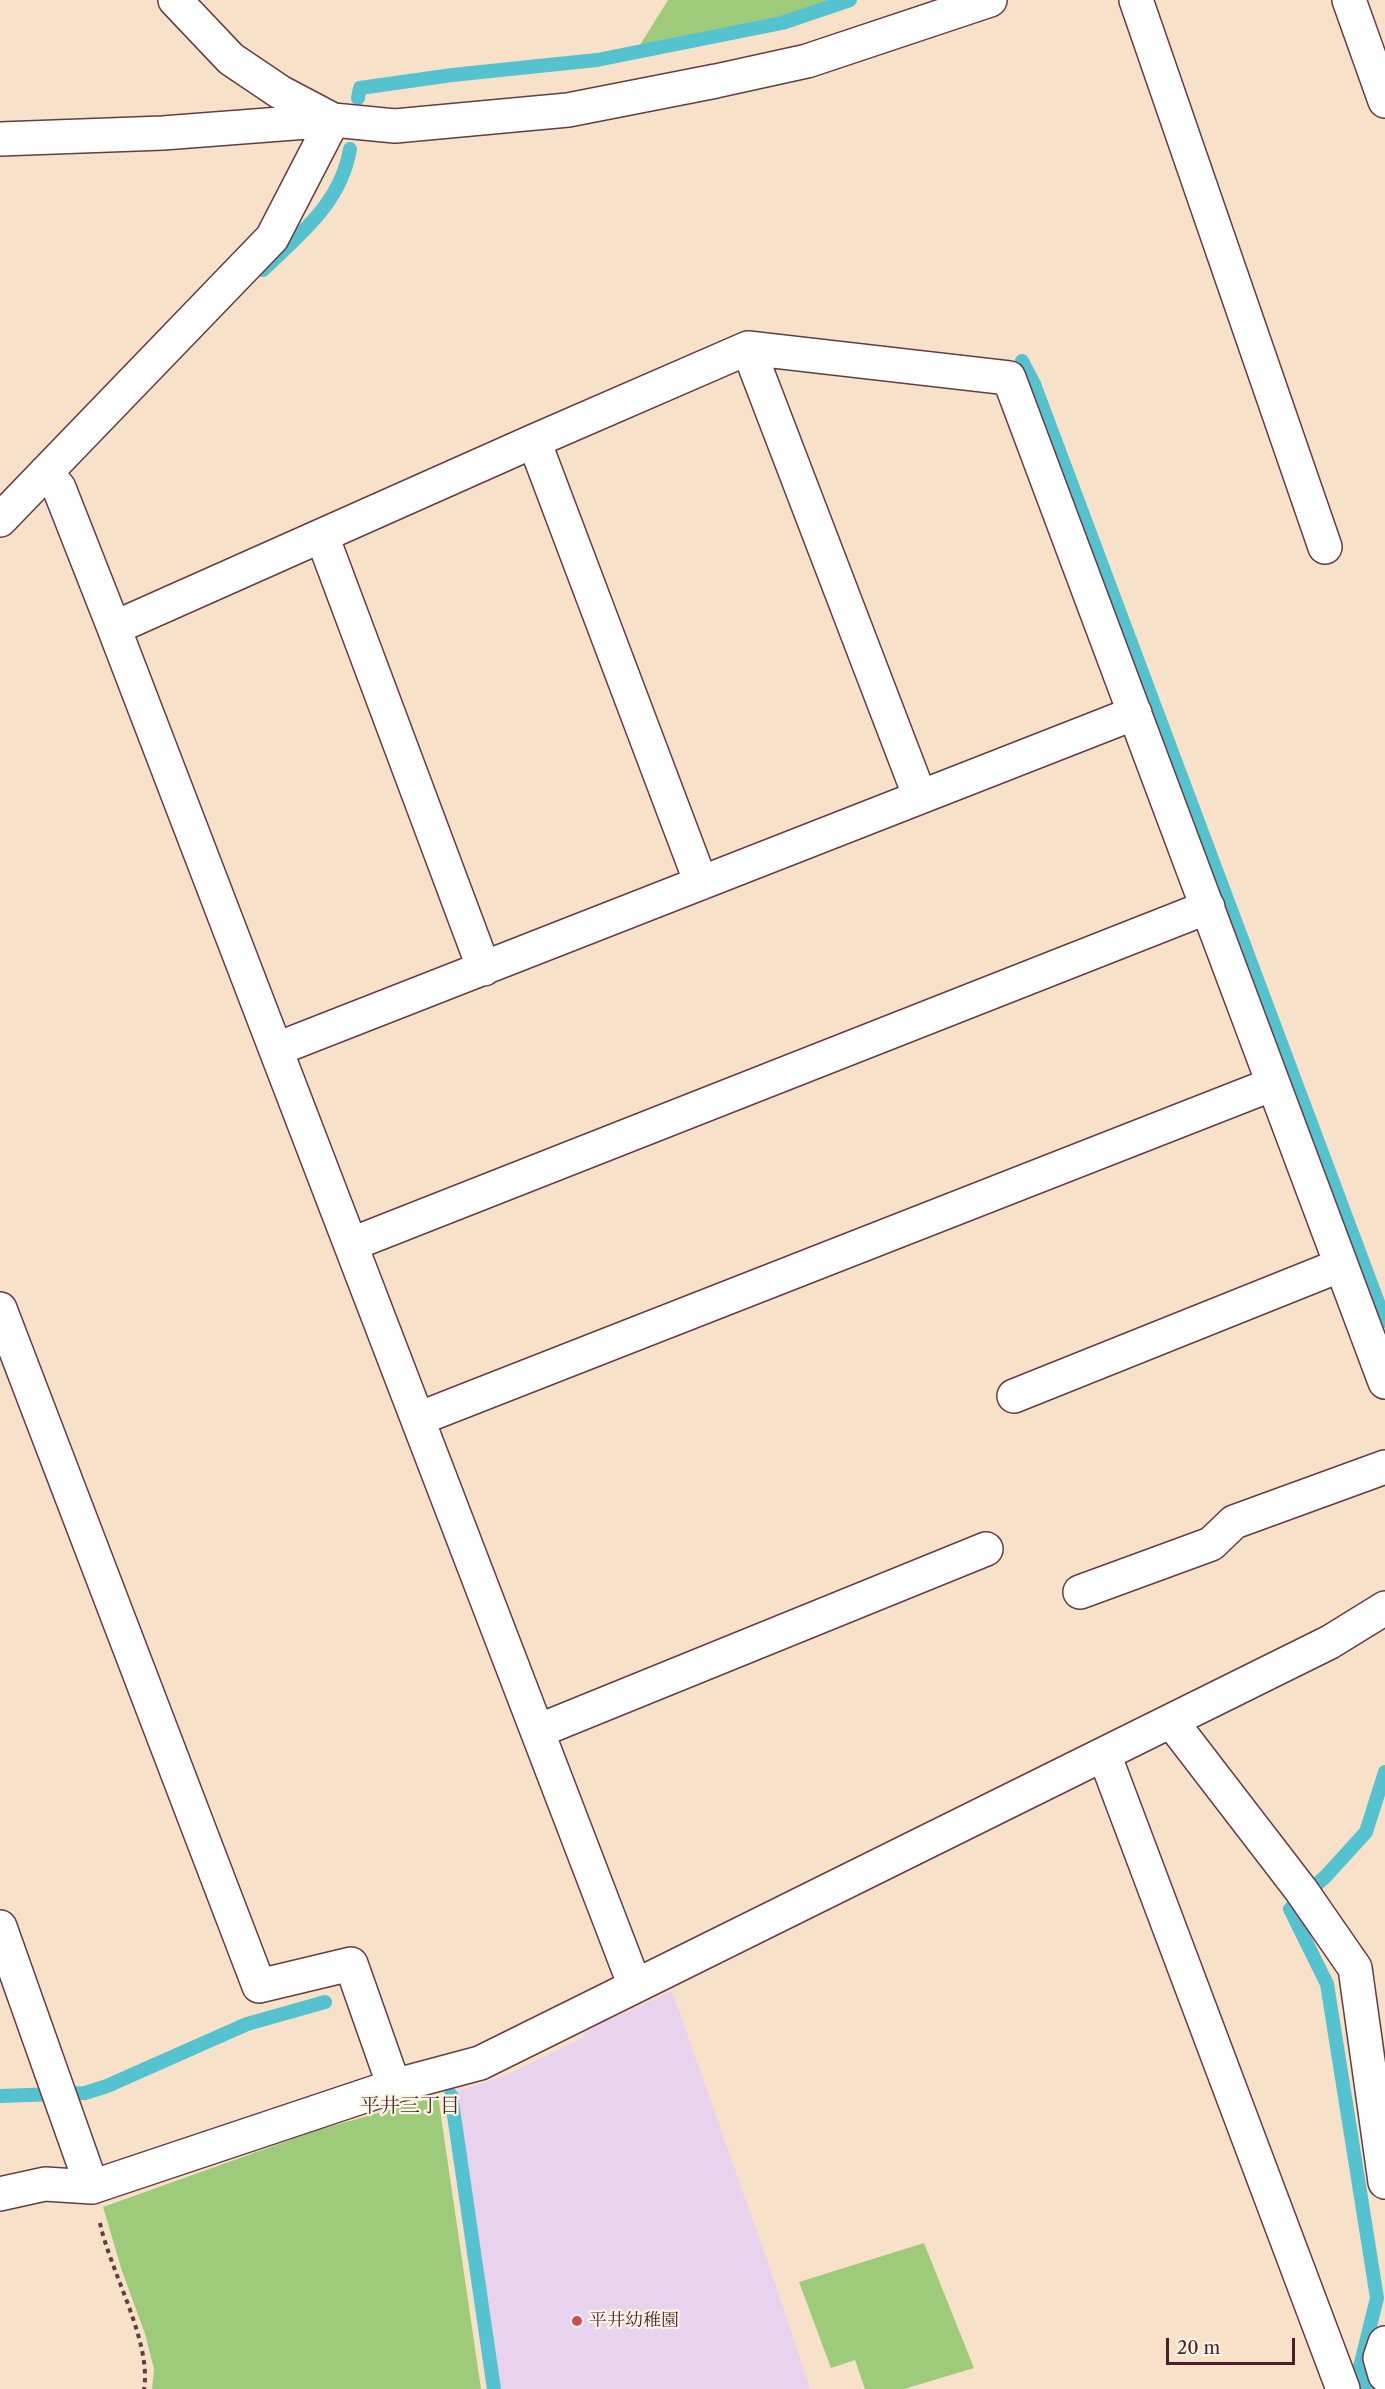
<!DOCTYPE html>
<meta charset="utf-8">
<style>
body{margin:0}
#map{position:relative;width:1385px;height:2389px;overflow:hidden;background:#f7e2c9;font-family:"Libre Caslon Text",serif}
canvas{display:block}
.scale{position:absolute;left:1166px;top:2338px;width:129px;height:27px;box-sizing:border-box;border:3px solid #4a1f2b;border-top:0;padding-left:8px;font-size:18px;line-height:21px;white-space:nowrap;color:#4a1f2b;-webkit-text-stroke:4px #fcf5e5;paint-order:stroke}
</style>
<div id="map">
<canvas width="1385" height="2389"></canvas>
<div class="scale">20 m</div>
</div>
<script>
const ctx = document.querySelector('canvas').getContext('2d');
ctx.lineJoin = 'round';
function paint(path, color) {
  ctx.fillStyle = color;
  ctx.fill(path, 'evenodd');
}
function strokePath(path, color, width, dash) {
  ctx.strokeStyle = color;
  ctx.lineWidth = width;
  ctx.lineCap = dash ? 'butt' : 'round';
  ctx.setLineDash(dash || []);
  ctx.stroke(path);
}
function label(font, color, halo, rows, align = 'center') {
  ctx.font = font + ' "Libre Caslon Text","Noto Serif JP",serif';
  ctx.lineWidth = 4.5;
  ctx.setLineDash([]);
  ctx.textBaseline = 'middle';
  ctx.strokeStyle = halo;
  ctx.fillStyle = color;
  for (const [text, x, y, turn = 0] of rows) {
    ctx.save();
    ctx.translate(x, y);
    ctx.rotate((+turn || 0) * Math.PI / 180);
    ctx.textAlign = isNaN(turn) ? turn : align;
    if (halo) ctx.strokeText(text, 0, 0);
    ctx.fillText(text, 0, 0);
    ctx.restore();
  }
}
const built = new Path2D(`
 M672,1991L775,2283L810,2389H498L454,2092L509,2074L584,2037V2032Z`);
const green = new Path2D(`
 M668,0H830L787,16L640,45Z
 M438,2096L481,2389H152L154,2369L145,2334L122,2271L103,2207L318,2130Z
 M924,2243L974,2368L904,2389H865L855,2360L831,2368L799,2282Z`);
const stream = new Path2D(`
 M358,98L360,88L452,75L597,60L782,23L850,0
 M263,270C300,234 341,203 350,149
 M1022,361L1034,384L1385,1321
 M451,2095L494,2389
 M0,2096L85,2093L107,2086L247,2024L325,2002
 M1368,2389L1360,2367L1377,2298L1327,1984L1290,1909L1326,1876L1366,1832L1385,1772`);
const path = new Path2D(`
 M100,2223C110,2271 152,2342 144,2389`);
const minor = new Path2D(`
 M175,0L231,59L280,92L333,120
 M1136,0L1325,547
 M1349,0L1385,101
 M0,139L163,133L333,120L395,126L568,110L716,81L807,61L990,0
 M748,348L920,797
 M534,441L701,883
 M46,472L59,488L114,628
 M0,520L272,238L333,120
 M322,536L484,969
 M277,1049L1135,713
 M352,1244L1208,907
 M0,1309L259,1986L351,1964L394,2086
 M1014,1396L1341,1265
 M418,1419L1273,1084
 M1080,1592L1211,1544L1234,1522L1385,1467
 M1171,1721L1301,1890L1355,1968L1385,2182
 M538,1731L986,1549
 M1104,1754L1343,2389
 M0,1927L92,2187
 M635,1986L114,628L534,441L748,348L1009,378L1385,1382
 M0,2194L45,2184L92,2187L394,2086L480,2063L1330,1642L1385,1608
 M1385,2343L1380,2358L1385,2375`);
const markers = [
 [577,2321,6,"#d1495b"]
];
const poiNames = [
 ["平井幼稚園",589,2321]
];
const neighbourhoodNames = [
 ["平井三丁目",410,2106]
];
paint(built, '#e8d2ee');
paint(green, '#9ecb79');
strokePath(stream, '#55c2cf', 14);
strokePath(minor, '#643c43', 36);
strokePath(path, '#643c43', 4, [4.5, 4.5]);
strokePath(minor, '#fff', 33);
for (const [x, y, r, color] of markers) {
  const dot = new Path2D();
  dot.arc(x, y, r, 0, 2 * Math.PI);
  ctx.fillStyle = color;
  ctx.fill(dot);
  strokePath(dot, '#fcf5e5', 2);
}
label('18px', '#4a1f2b', '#fcf5e5', poiNames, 'left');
label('20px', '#4a1f2b', '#fcf5e5', neighbourhoodNames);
</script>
